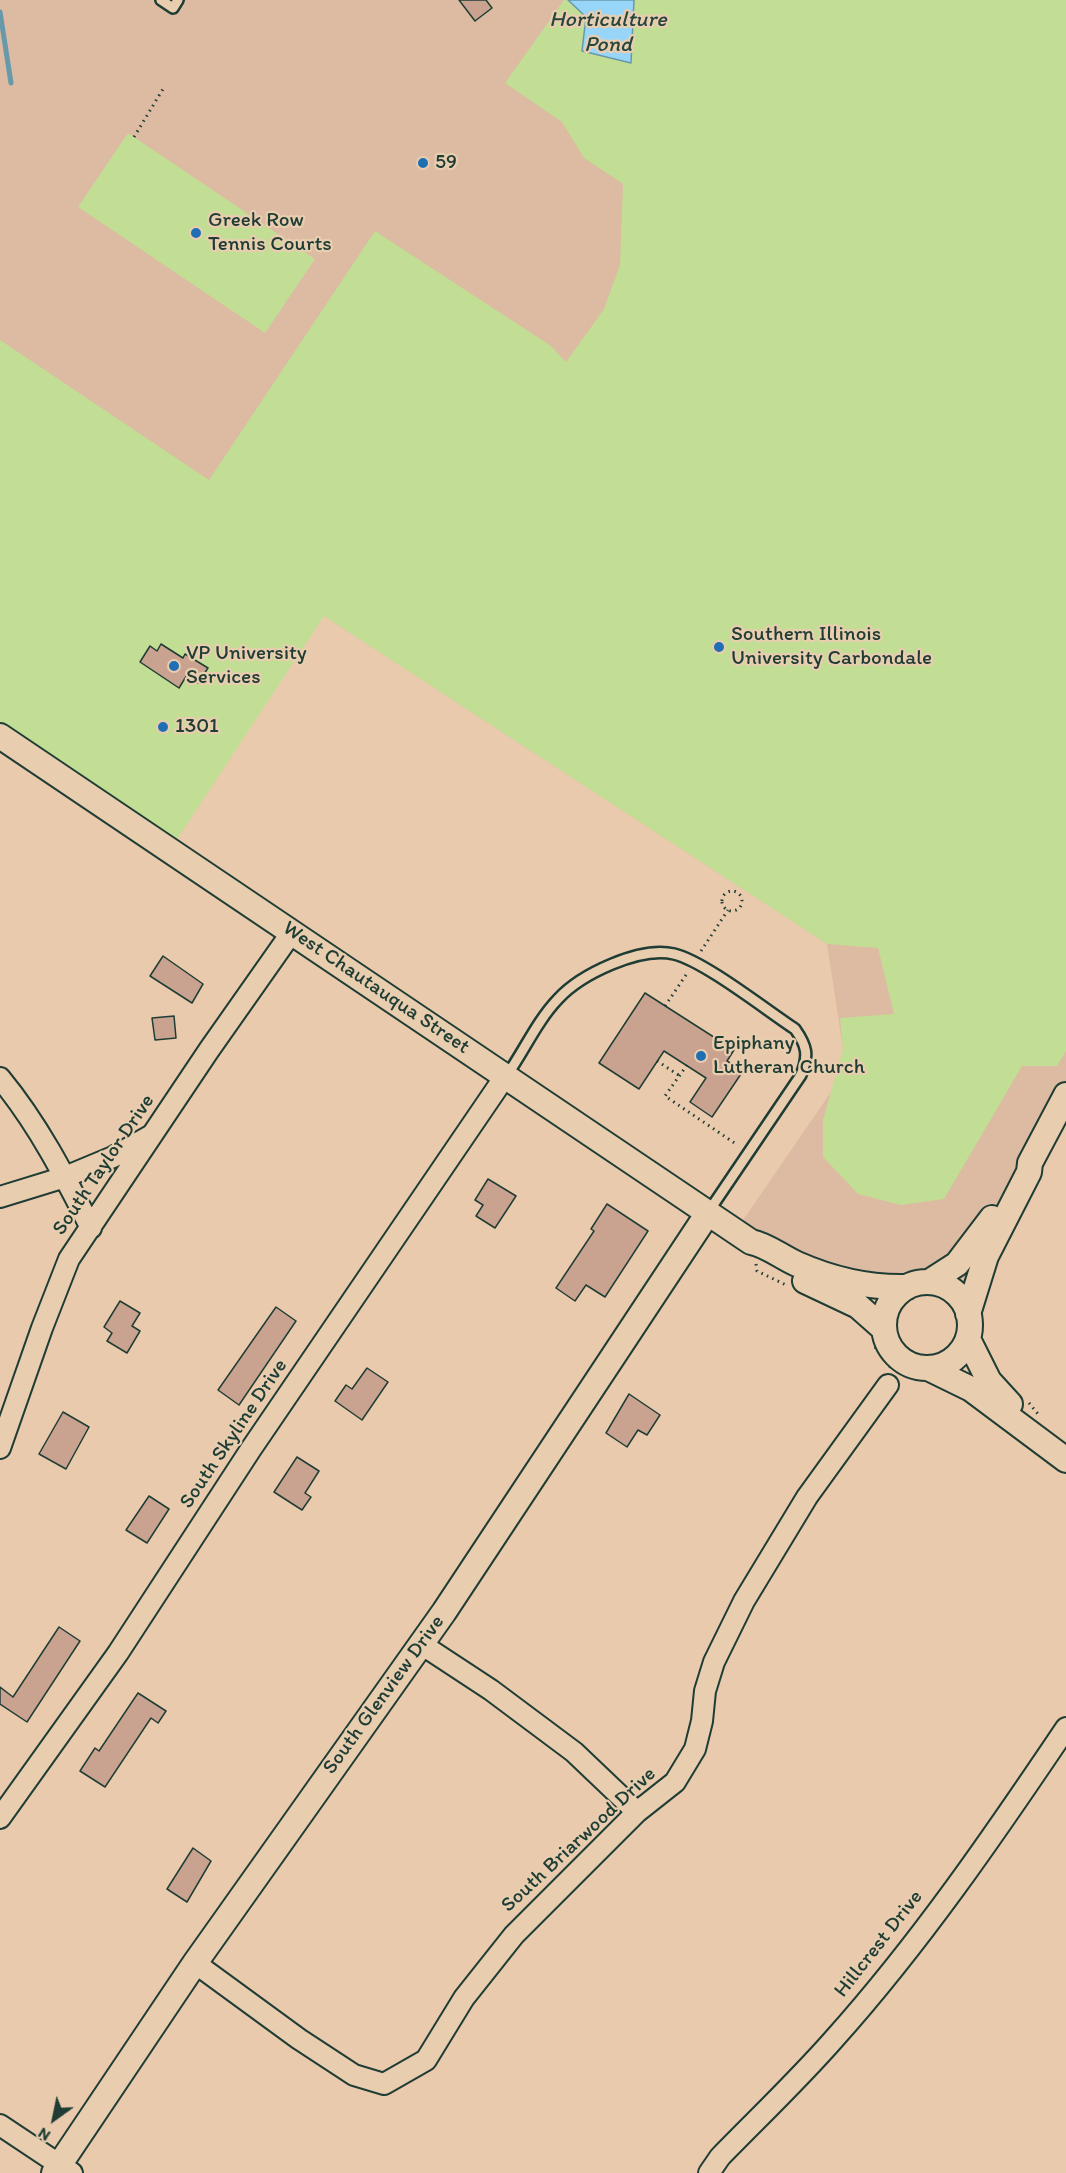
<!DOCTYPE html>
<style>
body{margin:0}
#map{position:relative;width:1066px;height:2173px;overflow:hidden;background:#eacaad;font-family:Itim,sans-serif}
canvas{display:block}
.north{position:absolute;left:24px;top:2089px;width:60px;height:60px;-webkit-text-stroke:4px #e8cdaf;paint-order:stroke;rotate:213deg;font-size:16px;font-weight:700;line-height:24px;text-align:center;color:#1f3d34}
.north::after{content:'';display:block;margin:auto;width:21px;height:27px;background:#1f3d34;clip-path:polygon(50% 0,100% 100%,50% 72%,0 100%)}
</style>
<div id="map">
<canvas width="1066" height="2173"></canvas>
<div class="north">N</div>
</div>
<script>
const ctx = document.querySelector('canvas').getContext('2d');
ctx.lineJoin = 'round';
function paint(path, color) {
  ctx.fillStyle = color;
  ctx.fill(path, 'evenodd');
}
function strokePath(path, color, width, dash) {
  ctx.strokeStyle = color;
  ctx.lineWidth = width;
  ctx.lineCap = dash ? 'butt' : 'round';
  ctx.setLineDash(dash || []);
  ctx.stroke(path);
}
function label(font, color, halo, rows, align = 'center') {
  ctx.font = font + ' Itim,sans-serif';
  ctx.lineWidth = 4.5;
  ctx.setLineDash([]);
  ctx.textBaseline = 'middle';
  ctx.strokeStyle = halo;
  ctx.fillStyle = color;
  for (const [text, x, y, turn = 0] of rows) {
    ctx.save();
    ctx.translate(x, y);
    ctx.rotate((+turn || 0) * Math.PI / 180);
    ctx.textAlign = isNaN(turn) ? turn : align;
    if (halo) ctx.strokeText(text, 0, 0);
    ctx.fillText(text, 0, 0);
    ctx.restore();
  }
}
const built = new Path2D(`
 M0,0H1066V1116L979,1296L953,1280L933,1275L866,1276L814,1264L739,1226L833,1089L843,1049L827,944L324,616L75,771L0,722Z`);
const green = new Path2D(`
 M564,0H568L630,63L634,0H1066V1051L1057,1066H1022L944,1199L901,1205L858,1194L823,1157V1120L843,1049L840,1018L894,1014L878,948L827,944L324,616L176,841L0,722V340L209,480L375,231L551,346L566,362L604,309L620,265L623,184L584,158L562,122L505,83Z
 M128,133L315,259L265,333L78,207Z`);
const water = new Path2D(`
 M568,0H634L631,63L582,51L586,17Z`);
const stream = new Path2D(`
 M0,12L11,83`);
const building = new Path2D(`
 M459,0H486L492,8L475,21Z
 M161,644L183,658L185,654L208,668L198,683L187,675L179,688L140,662L150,646L157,651Z
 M163,956L203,984L192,1003L150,976Z
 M645,993L734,1050L727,1061L743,1071L712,1117L690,1102L706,1078L664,1051L639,1089L599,1063Z
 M174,1016L176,1038L155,1040L152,1018Z
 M488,1179L516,1196L495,1228L476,1216L483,1205L475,1200Z
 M607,1204L648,1231L605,1297L586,1285L575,1301L556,1288L594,1231L591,1229Z
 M120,1301L140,1313L132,1326L140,1331L127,1353L107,1341L112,1333L104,1327Z
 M276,1307L296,1321L239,1405L218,1390Z
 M367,1368L388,1382L362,1420L335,1401L346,1385L352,1389Z
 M629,1394L660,1415L647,1435L638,1430L627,1447L606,1433Z
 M63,1412L89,1427L66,1469L39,1454Z
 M297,1457L319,1471L305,1493L311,1497L302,1510L274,1492Z
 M149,1496L169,1509L147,1543L126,1530Z
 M59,1627L80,1641L27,1722L0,1704V1687L13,1697Z
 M138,1693L166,1711L158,1723L151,1718L105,1787L80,1771L95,1748L99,1751Z
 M193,1848L211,1861L187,1902L167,1889Z`);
const path = new Path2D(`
 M134,137L163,89
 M722 901a10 10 0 1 1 20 0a10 10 0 1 1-20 0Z
 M701,951L728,910
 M665,1006L688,972
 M657,1061L680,1076
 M687,1065L665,1096L736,1144
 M756,1264L757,1271L786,1285
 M875,1347L891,1368
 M1029,1403L1038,1414`);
const service = new Path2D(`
 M161,0L173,8L178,0
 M507,1075C524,1051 537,1021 558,999C581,974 640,946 674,954C704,961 766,1010 795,1029C807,1046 809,1055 801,1075L709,1211`);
const minor = new Path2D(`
 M0,1078C38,1124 64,1175 91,1228
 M0,1197L65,1177L113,1157L150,1136
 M0,1448L42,1328L69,1259L209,1050L292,932
 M421,1644L491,1690L574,1752L637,1812
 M0,1818L118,1653L251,1449L506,1075
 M195,1963L299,2039L354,2075L384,2084L426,2060L464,1998L514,1935L637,1812L675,1782L695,1749L702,1721L705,1691L714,1662L744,1601L807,1497L888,1385
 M0,2125L72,2173
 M709,2173L720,2157C758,2118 798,2080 834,2039C920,1943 994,1835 1066,1728`);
const tertiary = new Path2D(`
 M0,736L751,1242C767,1245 781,1257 797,1264C831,1279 870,1288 907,1287
 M805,1281L858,1306L884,1329
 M929,1282L957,1264L992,1218
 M884 1325a43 43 0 1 1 86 0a43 43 0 1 1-86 0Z
 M968,1314L986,1256L1029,1172L1030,1163L1066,1095
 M968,1339L989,1381L1010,1404
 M930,1369L971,1389L1066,1460
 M54,2173L195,1963L444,1612L708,1213`);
const markers = [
 [423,163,6,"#1f6fb2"],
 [196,233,6,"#1f6fb2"],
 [719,647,6,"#1f6fb2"],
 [174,666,6,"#1f6fb2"],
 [163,727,6,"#1f6fb2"],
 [701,1056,6,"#1f6fb2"]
];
const poiNames = [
 ["59",435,163],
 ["Greek Row",208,221],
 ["Tennis Courts",208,245],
 ["Southern Illinois",731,635],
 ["University Carbondale",731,659],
 ["VP University",186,654],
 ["Services",186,678],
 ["1301",175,727],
 ["Epiphany",713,1044],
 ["Lutheran Church",713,1068]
];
const streetNames = [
 ["West Chautauqua Street",376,988,34],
 ["South Taylor Drive",104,1165,-56],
 ["South Skyline Drive",234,1434,-56],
 ["South Glenview Drive",384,1695,-54],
 ["South Briarwood Drive",579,1840,-43],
 ["Hillcrest Drive",879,1944,-52]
];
const waterNames = [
 ["Horticulture",608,20],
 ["Pond",608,45]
];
paint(built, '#dcbba2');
paint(green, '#c2dd94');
paint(water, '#98d6f9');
strokePath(water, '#6899aa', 1.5);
strokePath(stream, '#6899aa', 5);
paint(building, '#c9a38f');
strokePath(building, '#1f3d34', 1.5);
strokePath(service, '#1f3d34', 14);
strokePath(minor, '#1f3d34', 24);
strokePath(tertiary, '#1f3d34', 28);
strokePath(path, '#1f3d34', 3, [1.5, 4.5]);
strokePath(service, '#e8cdaf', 9);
strokePath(minor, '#e8cdaf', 20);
strokePath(tertiary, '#e8cdaf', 24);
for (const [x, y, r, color] of markers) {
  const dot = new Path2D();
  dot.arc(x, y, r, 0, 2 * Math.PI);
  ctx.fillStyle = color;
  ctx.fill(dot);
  strokePath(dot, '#e8cdaf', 2);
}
label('21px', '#1f3d34', '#e8cdaf', poiNames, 'left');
label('21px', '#1f3d34', '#e8cdaf', streetNames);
label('italic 22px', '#25453e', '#e8cdaf', waterNames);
</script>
